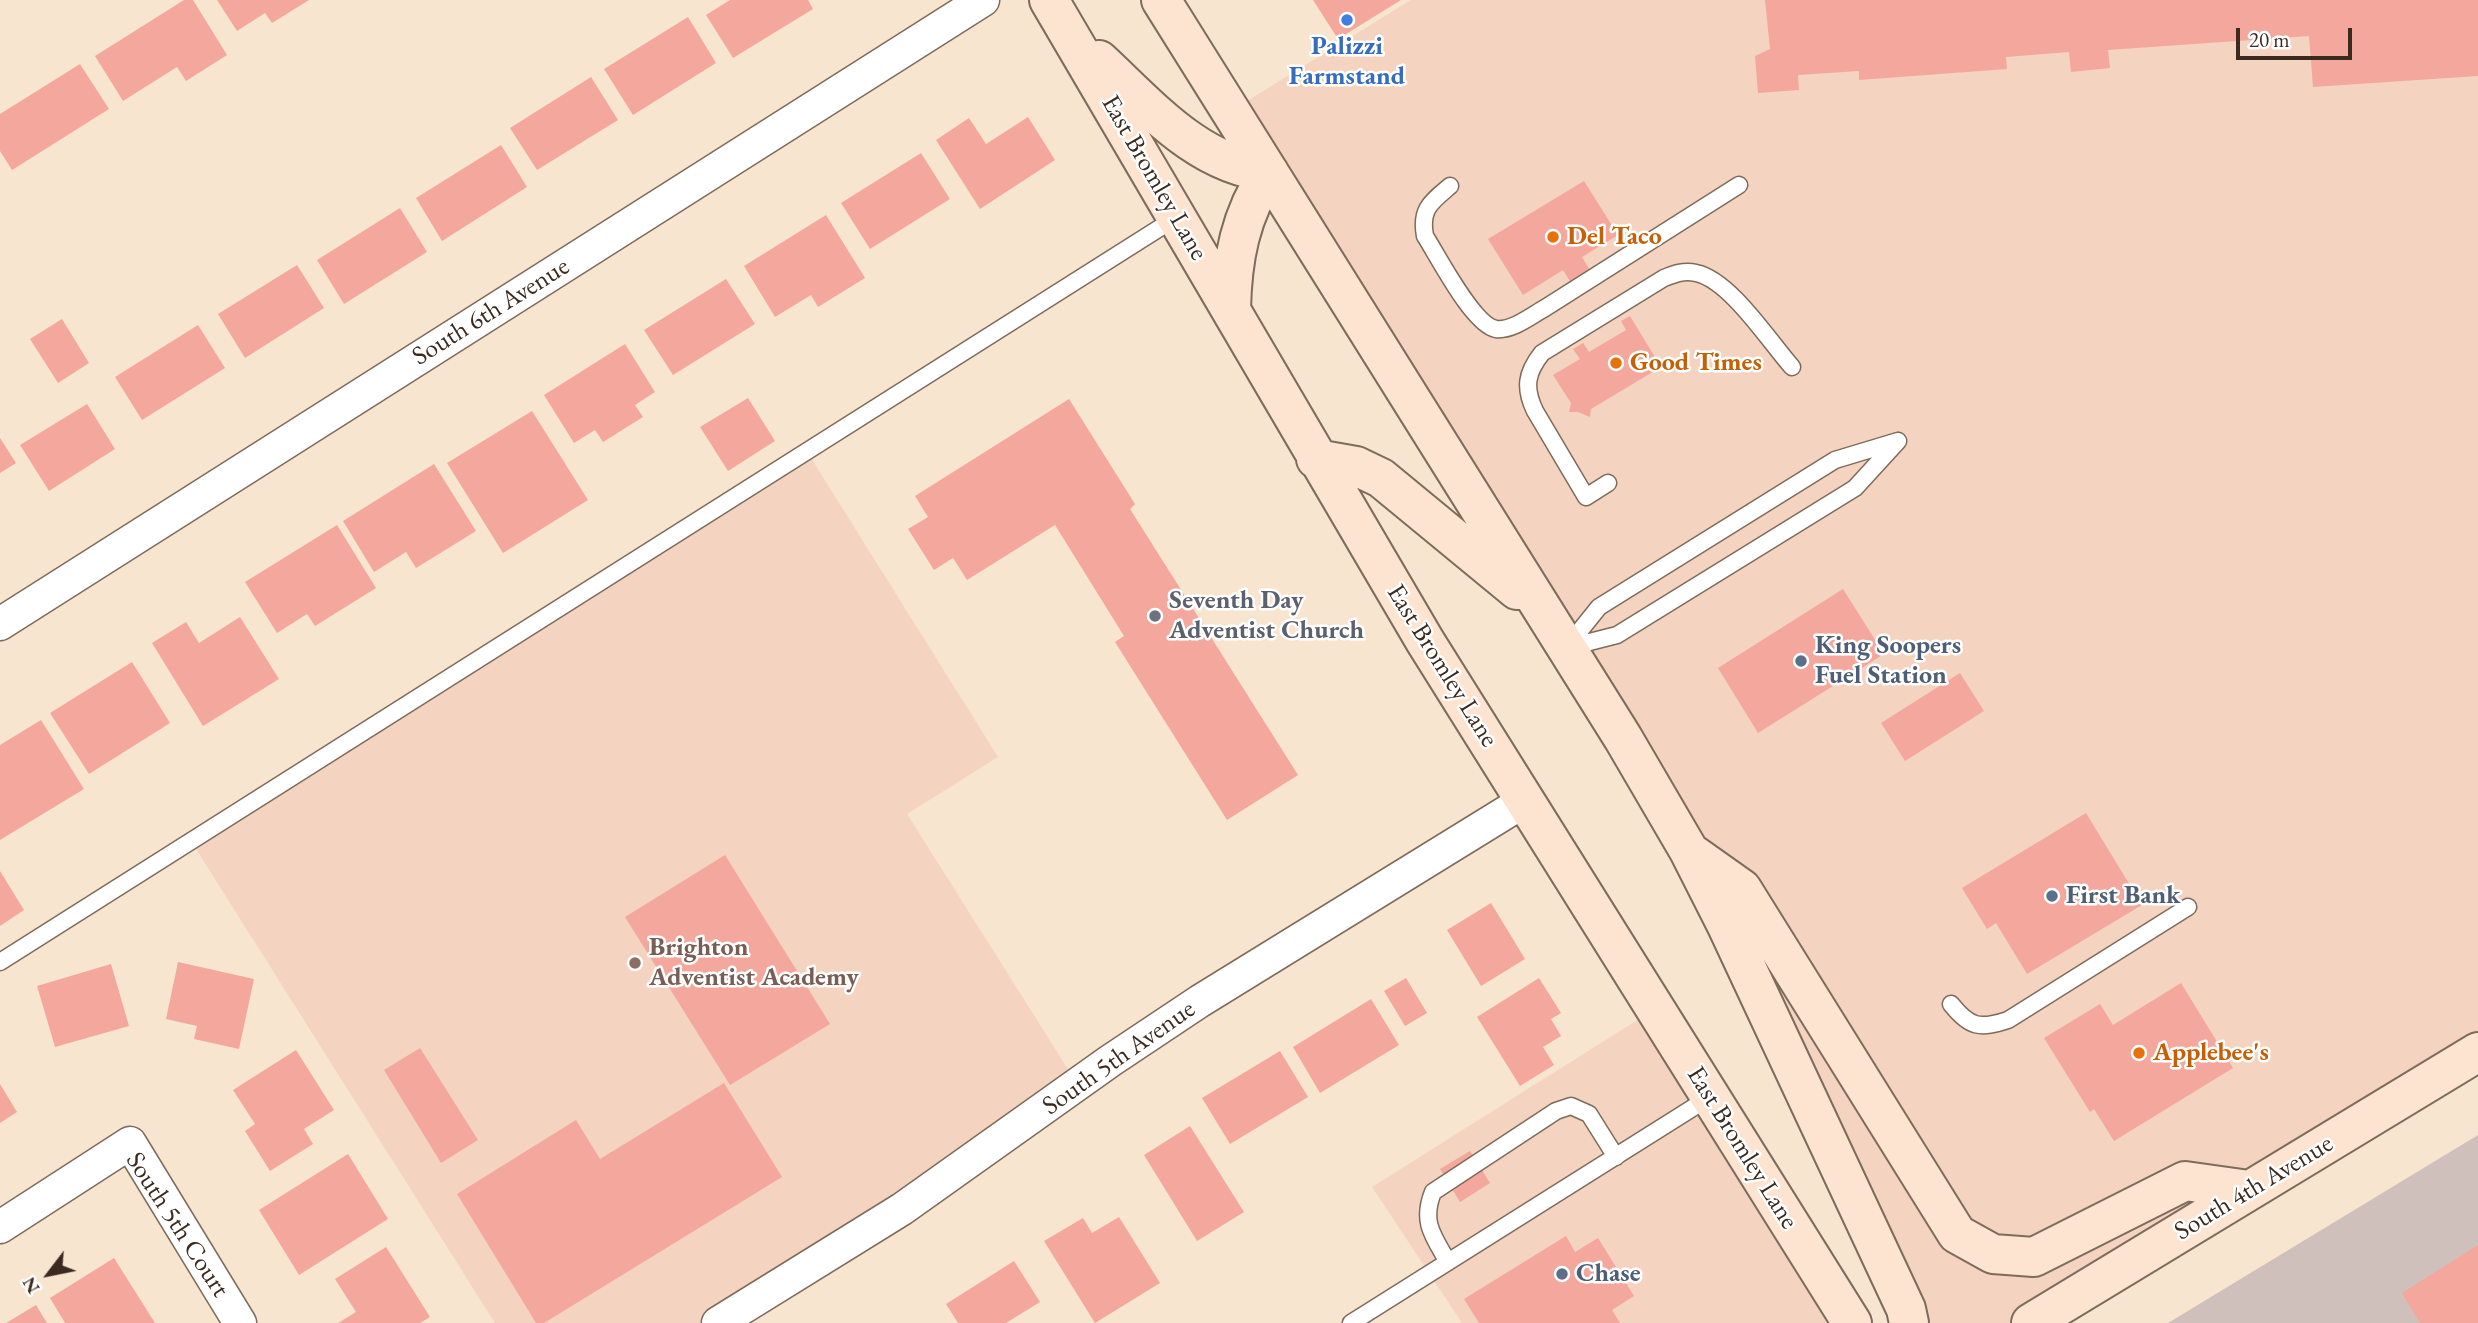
<!DOCTYPE html>
<style>
body{margin:0}
#map{position:relative;width:2478px;height:1323px;overflow:hidden;background:#f7e5d0;font-family:"EB Garamond",serif}
canvas{display:block}
.north{position:absolute;left:14px;top:1239px;width:70px;height:70px;-webkit-text-stroke:5px #fff;paint-order:stroke;rotate:238deg;font-size:19px;font-weight:700;line-height:28px;text-align:center;color:#3b2a1e}
.north::after{content:'';display:block;margin:auto;width:24px;height:32px;background:#3b2a1e;clip-path:polygon(50% 0,100% 100%,50% 72%,0 100%)}
.scale{position:absolute;left:2236px;top:28px;width:116px;height:32px;box-sizing:border-box;border:4px solid #3b2a1e;border-top:0;padding-left:9px;font-size:21px;line-height:24px;white-space:nowrap;color:#3b2a1e;-webkit-text-stroke:5px #fff;paint-order:stroke}
</style>
<div id="map">
<canvas width="2478" height="1323"></canvas>
<div class="north">N</div>
<div class="scale">20 m</div>
</div>
<script>
const ctx = document.querySelector('canvas').getContext('2d');
ctx.lineJoin = 'round';
function paint(path, color) {
  ctx.fillStyle = color;
  ctx.fill(path, 'evenodd');
}
function strokePath(path, color, width, dash) {
  ctx.strokeStyle = color;
  ctx.lineWidth = width;
  ctx.lineCap = dash ? 'butt' : 'round';
  ctx.setLineDash(dash || []);
  ctx.stroke(path);
}
function label(font, color, halo, rows, align = 'center') {
  ctx.font = font + ' "EB Garamond",serif';
  ctx.lineWidth = 5;
  ctx.setLineDash([]);
  ctx.textBaseline = 'middle';
  ctx.strokeStyle = halo;
  ctx.fillStyle = color;
  for (const [text, x, y, turn = 0] of rows) {
    ctx.save();
    ctx.translate(x, y);
    ctx.rotate((+turn || 0) * Math.PI / 180);
    ctx.textAlign = isNaN(turn) ? turn : align;
    if (halo) ctx.strokeText(text, 0, 0);
    ctx.fillText(text, 0, 0);
    ctx.restore();
  }
}
const built = new Path2D(`
 M1411,0H2478V1052L2031,1323H1909L1566,648L1234,109Z
 M806,450L998,757L907,814L1078,1085L718,1323H495L191,841Z
 M1655,1009L1852,1323H1462L1372,1187Z`);
const industrial = new Path2D(`
 M2478,1135V1323H2168Z`);
const building = new Path2D(`
 M184,0H193L227,55L186,81L177,67L123,101L95,56Z
 M217,0H309L272,23L265,13L237,31Z
 M730,0H808L813,9L733,58L706,15Z
 M1313,0H1401L1338,39Z
 M1765,0H2478V76L2313,87L2309,36L2108,50L2110,68L2071,72L2069,52L2006,57L2007,69L1859,80V71L1798,75L1799,90L1758,93L1755,56L1770,49Z
 M688,17L716,63L633,115L604,69Z
 M80,64L109,109L12,170L0,151V114Z
 M591,77L618,120L537,170L510,128Z
 M1028,117L1055,160L980,209L936,140L969,118L986,144Z
 M501,145L527,187L442,241L416,198Z
 M921,153L950,199L870,249L841,203Z
 M1584,181L1618,235L1582,257L1591,272L1571,283L1563,270L1523,295L1488,239Z
 M400,208L427,252L344,304L317,260Z
 M826,215L865,278L818,307L811,295L775,317L744,266Z
 M297,265L324,308L245,358L218,314Z
 M726,279L755,324L673,375L644,330Z
 M1630,316L1661,367L1591,409L1590,417L1578,412H1569L1571,403L1553,375L1580,359L1573,349L1583,343L1589,352L1626,330L1621,321Z
 M62,319L89,363L58,383L30,339Z
 M198,325L225,368L142,420L115,377Z
 M625,344L655,392L635,405L643,417L603,442L595,430L574,443L544,395Z
 M748,398L775,441L728,471L700,427Z
 M1069,399L1135,504L1130,509L1298,775L1227,820L1115,642L1124,636L1055,525L967,580L953,558L934,570L908,529L928,517L915,496Z
 M87,404L115,449L49,491L20,445Z
 M532,411L588,500L503,553L447,463Z
 M0,438L16,463L0,473Z
 M434,464L476,531L416,568L406,552L374,572L343,521Z
 M337,525L376,588L315,626L307,614L277,633L245,582Z
 M1843,589L1884,654L1758,733L1718,668Z
 M240,617L279,679L203,726L152,643L186,622L199,643Z
 M132,662L170,723L89,774L50,713Z
 M1960,673L1984,711L1905,761L1881,723Z
 M41,720L84,789L0,840V745Z
 M2086,813L2142,905L2027,974L1996,923L1987,929L1962,888Z
 M725,855L830,1024L730,1085L625,917Z
 M0,871L24,910L0,926Z
 M1491,903L1525,959L1481,986L1447,930Z
 M178,962L254,979L239,1049L194,1039L197,1026L166,1019Z
 M111,964L129,1026L55,1047L37,986Z
 M1406,978L1427,1013L1405,1026L1384,991Z
 M1539,978L1561,1013L1551,1019L1561,1036L1543,1047L1554,1065L1520,1086L1477,1017Z
 M2181,983L2233,1068L2114,1141L2094,1109L2090,1112L2044,1038L2100,1004L2113,1025Z
 M1371,999L1399,1045L1320,1093L1293,1047Z
 M420,1048L478,1140L441,1163L384,1070Z
 M296,1050L334,1110L304,1129L313,1144L270,1171L245,1131L255,1124L233,1090Z
 M1280,1051L1308,1097L1230,1144L1202,1098Z
 M724,1083L782,1177L544,1323H536L457,1194L576,1120L600,1159Z
 M0,1084L17,1112L0,1123Z
 M1190,1126L1244,1212L1197,1241L1144,1155Z
 M1470,1151L1490,1183L1460,1202L1440,1169Z
 M348,1154L388,1219L299,1275L259,1210Z
 M1119,1217L1160,1283L1095,1323L1044,1241L1083,1218L1092,1233Z
 M1566,1236L1575,1252L1598,1238L1634,1296L1612,1310L1620,1323H1479L1464,1299Z
 M2478,1245V1323H2420L2402,1293Z
 M386,1247L430,1317L420,1323H338L356,1312L335,1279Z
 M114,1258L155,1323H65L50,1298Z
 M1014,1261L1040,1302L1006,1323H958L946,1304Z
 M36,1305L47,1323H6Z`);
const service = new Path2D(`
 M1450,186C1431,202 1420,209 1425,236C1438,256 1473,325 1496,329C1512,331 1531,316 1545,308L1739,185
 M1608,483L1586,497L1535,411C1524,388 1526,373 1542,353L1664,278C1674,274 1684,270 1696,273C1730,280 1769,341 1792,367
 M1566,648L1599,607L1835,460L1898,441
 M1566,648L1617,635L1855,488L1898,441
 M0,962L1177,217
 M1951,1004C1970,1028 1980,1029 2008,1020L2188,907
 M1448,1262C1433,1236 1421,1222 1433,1192L1556,1111L1571,1106L1589,1114L1616,1157
 M1351,1323L1710,1097`);
const minor = new Path2D(`
 M0,624L983,0
 M0,1227L130,1143L240,1323
 M718,1323L902,1209L1110,1061L1200,1001L1526,800`);
const secondary = new Path2D(`
 M1049,0L1425,641L1852,1323
 M1161,0L1623,738L1689,851L1727,926L1906,1309L1909,1323
 M1099,60C1149,106 1198,165 1269,172C1240,215 1232,259 1231,310
 M1316,459L1356,466L1381,478L1517,590
 M1694,855L1742,889L1957,1234L1993,1254L2034,1257L2185,1181L2249,1190
 M2031,1323L2478,1052`);
const markers = [
 [1347,20,7,"#3f7fe0"],
 [1553,237,7,"#e8710a"],
 [1616,363,7,"#e8710a"],
 [1155,616,7,"#6b7280"],
 [1801,661,7,"#5c6f8a"],
 [2052,896,7,"#5c6f8a"],
 [635,963,7,"#8d6e63"],
 [2139,1053,7,"#e8710a"],
 [1562,1274,7,"#5c6f8a"]
];
const shopNames = [
 ["Palizzi",1347,47],
 ["Farmstand",1347,77]
];
const streetNames = [
 ["East Bromley Lane",1154,178,60],
 ["South 6th Avenue",491,312,-32],
 ["East Bromley Lane",1442,666,58],
 ["South 5th Avenue",1119,1058,-35],
 ["East Bromley Lane",1742,1148,58],
 ["South 4th Avenue",2254,1188,-31],
 ["South 5th Court",177,1225,57]
];
const foodNames = [
 ["Del Taco",1567,237],
 ["Good Times",1630,363],
 ["Applebee's",2153,1053]
];
const worshipNames = [
 ["Seventh Day",1169,601],
 ["Adventist Church",1169,631]
];
const serviceNames = [
 ["King Soopers",1815,646],
 ["Fuel Station",1815,676],
 ["First Bank",2066,896],
 ["Chase",1576,1274]
];
const educationNames = [
 ["Brighton",649,948],
 ["Adventist Academy",649,978]
];
paint(built, '#f4d3c0');
paint(industrial, '#d0c0bc');
paint(building, '#f4a79c');
strokePath(service, '#7d6b5c', 19);
strokePath(minor, '#7d6b5c', 35);
strokePath(secondary, '#7d6b5c', 42);
strokePath(service, '#fff', 16);
strokePath(minor, '#fff', 32);
strokePath(secondary, '#fde4d1', 38);
for (const [x, y, r, color] of markers) {
  const dot = new Path2D();
  dot.arc(x, y, r, 0, 2 * Math.PI);
  ctx.fillStyle = color;
  ctx.fill(dot);
  strokePath(dot, '#fff', 2.5);
}
label('bold 26px', '#366cbe', '#fff', shopNames);
label('26px', '#3b2a1e', '#fff', streetNames);
label('bold 26px', '#c56008', '#fff', foodNames, 'left');
label('bold 26px', '#5b616d', '#fff', worshipNames, 'left');
label('bold 26px', '#4e5e75', '#fff', serviceNames, 'left');
label('bold 26px', '#785e54', '#fff', educationNames, 'left');
</script>
